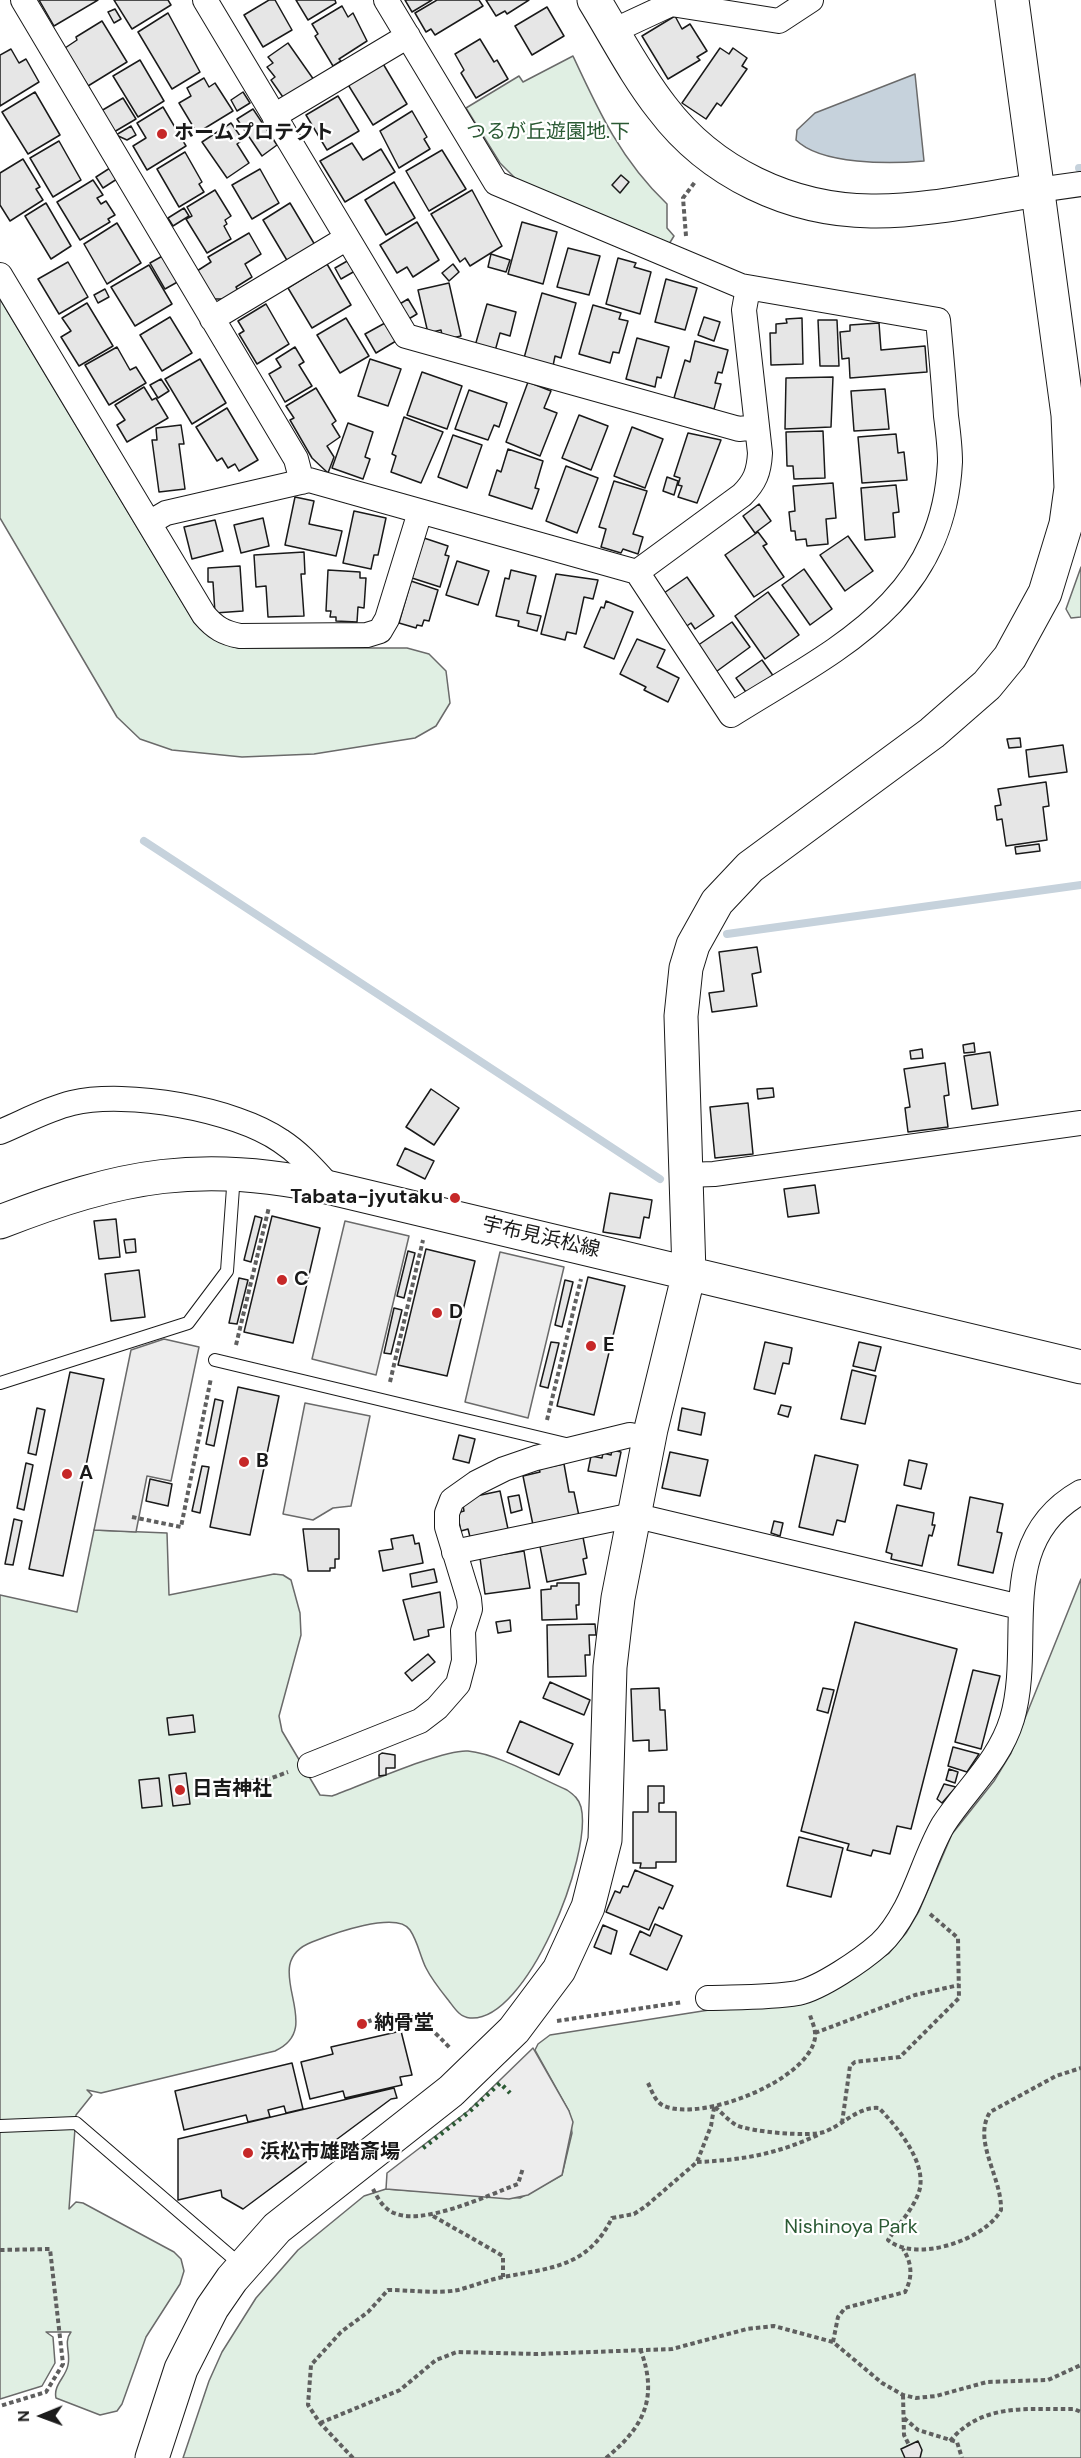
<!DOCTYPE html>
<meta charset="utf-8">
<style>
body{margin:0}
#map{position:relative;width:1081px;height:2458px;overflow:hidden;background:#fff;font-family:"DM Sans",sans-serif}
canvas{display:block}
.north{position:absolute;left:12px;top:2386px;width:60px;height:60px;-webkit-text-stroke:4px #fff;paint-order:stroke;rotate:269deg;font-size:16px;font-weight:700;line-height:24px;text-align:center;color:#1a1a1a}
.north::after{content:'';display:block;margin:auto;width:21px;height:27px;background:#1a1a1a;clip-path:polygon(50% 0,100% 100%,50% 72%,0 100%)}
</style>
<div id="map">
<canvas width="1081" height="2458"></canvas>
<div class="north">N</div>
</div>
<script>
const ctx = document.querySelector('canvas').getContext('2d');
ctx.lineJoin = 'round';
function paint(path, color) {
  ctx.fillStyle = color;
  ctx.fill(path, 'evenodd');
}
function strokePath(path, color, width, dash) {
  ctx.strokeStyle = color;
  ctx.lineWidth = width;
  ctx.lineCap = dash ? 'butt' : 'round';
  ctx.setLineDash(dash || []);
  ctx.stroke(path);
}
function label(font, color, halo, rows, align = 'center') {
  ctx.font = font + ' "DM Sans","Noto Sans JP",sans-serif';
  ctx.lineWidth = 4.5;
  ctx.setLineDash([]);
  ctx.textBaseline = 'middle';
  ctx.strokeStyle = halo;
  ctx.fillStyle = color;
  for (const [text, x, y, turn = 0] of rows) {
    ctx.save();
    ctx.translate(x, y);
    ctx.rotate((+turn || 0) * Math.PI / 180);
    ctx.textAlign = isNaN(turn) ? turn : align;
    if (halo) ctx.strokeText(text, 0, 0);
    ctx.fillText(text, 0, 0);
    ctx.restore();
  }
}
const green = new Path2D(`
 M573,56C599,112 621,160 667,204V228L674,236L669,244L516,179L500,163L466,108L519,76L523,82Z
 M0,299L194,622C208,637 219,644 239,648H407L429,654L446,671L450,703L436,726L415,738L314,754L242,757L172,750L140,739L117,717L0,518Z
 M1081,567V617L1071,618L1066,609Z
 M94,1530L167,1533L169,1595L274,1574L283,1575L291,1580L300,1613L301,1635L279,1716L282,1731L320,1795L332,1796C360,1786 443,1749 468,1751C498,1754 539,1778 567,1790C574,1795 579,1799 581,1807C593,1854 527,2023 470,2018C460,2017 455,2009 449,2001C441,1991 432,1980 426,1968C420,1956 418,1942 410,1930C397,1910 332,1934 312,1942C255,1964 329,2027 275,2051L101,2093L87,2090L92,2095L76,2115L69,2209L76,2202L83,2203L174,2252L181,2259L184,2271L180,2284L146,2337L122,2404L117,2411L100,2415L56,2398C53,2385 66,2377 68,2365C71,2353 63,2342 71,2332H46L53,2337L55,2363L42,2386L0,2399V1595L77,1612Z
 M1081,1579V2458H183L209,2381L222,2352L256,2298L298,2250L364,2196L386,2189L520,2198L562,2175L572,2133L569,2111L535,2050L538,2044L550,2035L709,2010L803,2004L822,1996L889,1953L906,1933L919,1911L952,1834L994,1781L1011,1753Z`);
const parking = new Path2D(`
 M345,1221L409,1236L376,1375L312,1359Z
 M500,1252L564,1267L528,1418L465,1402Z
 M164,1339L199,1347L171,1481L147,1476L136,1532L94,1530L131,1350Z
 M305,1403L370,1416L351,1506L333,1508L313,1520L283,1514Z
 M533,2048L569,2111L573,2122L562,2175L528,2195L509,2199L386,2189L387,2173L468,2111Z`);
const water = new Path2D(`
 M915,74L924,161C891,164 821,165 796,140L797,130L815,113Z`);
const stream = new Path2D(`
 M1079,168H1081
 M144,841L660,1179
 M727,934L1081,885`);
const building = new Path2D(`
 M39,0H98L54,26Z
 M114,0H168L171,5L132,29Z
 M269,0H275L292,30L263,47L244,15Z
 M296,0H335L336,3L308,20Z
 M405,0H432L412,12Z
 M437,0H479L483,6L435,35L431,29L426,32L415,13Z
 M486,0H529L507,14L505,11L496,16Z
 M342,6L348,17L353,13L367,41L339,59L341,61L333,66L315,36L318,34L312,24Z
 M547,7L564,36L532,55L515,26Z
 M115,9L121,19L114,23L108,12Z
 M168,13L200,72L172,89L138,32Z
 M675,16L682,29L690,24L707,51L697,57L700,60L668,79L642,36Z
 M102,21L127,62L88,86L65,48L77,40L76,37Z
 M480,39L494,62L497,60L508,79L476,98L461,73L464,70L455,54Z
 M288,43L314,80L285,100L271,80L275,77L267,67L273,63L268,57Z
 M720,48L729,54L733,48L747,58L742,66L747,69L721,106L717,103L706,119L682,103Z
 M11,49L19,63L26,59L39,82L0,106V55Z
 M140,60L164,101L138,117L113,76Z
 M382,62L407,104L373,125L347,83Z
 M204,78L209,87L215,83L233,111L197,133L179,103L191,96L187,88Z
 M35,92L60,135L28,154L2,112Z
 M243,92L250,103L237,111L231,100Z
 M338,96L359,131L327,150L306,115Z
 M123,98L136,119L114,132L101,111Z
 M163,107L186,146L147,170L133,146L146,138L137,123Z
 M253,109L277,145L262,156L237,119Z
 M412,111L427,137L424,139L430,149L399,168L380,131Z
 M231,123L243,140L237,144L249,163L227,178L202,142Z
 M131,126L136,135L127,140L116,135Z
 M59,141L81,180L53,197L30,158Z
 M352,143L363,160L381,149L395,172L345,202L320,161Z
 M442,150L466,189L429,211L406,171Z
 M185,152L202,182L199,184L204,192L179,207L157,169Z
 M23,159L40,187L36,189L43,200L10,221L0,205V173Z
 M110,168L117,179L103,188L96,177Z
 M260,169L279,203L252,219L232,185Z
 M621,175L629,182L620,193L612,185Z
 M93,180L103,195L97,198L101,204L106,201L115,215L108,219L110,222L80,240L57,202Z
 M394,182L415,218L386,235L365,200Z
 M215,190L231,216L225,220L227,224L224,226L231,239L207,253L186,219L192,216L187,207Z
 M472,190L502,246L470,266L465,258L460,262L431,214Z
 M46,203L71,246L51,259L25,216Z
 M290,203L315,245L288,262L263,220Z
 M184,208L189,216L173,226L168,218Z
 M417,222L439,260L413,277L407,267L397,273L380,245Z
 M522,222L557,232L543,284L508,274Z
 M117,223L141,263L107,284L84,244Z
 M249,233L261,254L245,264L252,277L236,287L239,292L228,299H213L197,271L211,262L208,257Z
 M568,248L600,256L589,295L557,287Z
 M166,254L181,280L165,289L150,263Z
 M491,254L510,260L506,272L488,267Z
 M618,258L636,263L634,267L651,272L640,314L606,304Z
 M349,260L355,271L341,279L335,268Z
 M68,262L88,297L59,314L38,279Z
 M327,264L351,305L312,328L288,288Z
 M453,264L459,272L449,281L442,273Z
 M149,265L172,304L135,326L111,287Z
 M666,279L697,288L685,330L655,322Z
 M449,283L461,336L443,340L441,330L428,333L418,290Z
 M105,289L109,297L98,303L94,295Z
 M542,293L576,303L561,358L555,356L553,366L524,358Z
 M408,299L417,314L407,320L398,305Z
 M87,303L113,346L79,366L61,337L71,331L62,318Z
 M266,304L289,344L257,364L239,334L244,331L238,321Z
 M487,304L516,312L510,336L500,333L495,351L475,346Z
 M593,305L621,313L619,319L628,321L619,353L613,352L610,363L579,354Z
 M170,317L192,353L162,371L140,335Z
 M704,317L720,322L714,341L698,335Z
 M346,318L369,356L340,373L317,335Z
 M802,318L803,364L771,365L770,333H776V324L787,323L786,319Z
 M818,320H837L839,366H820Z
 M385,323L396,341L376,353L365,334Z
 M879,323L881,350L925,346L927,372L850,378L849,358L842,359L840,332L850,331V325Z
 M637,338L669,347L661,378L657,377L655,387L626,379Z
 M695,341L728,350L722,373L718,372L715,383L721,384L714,409L674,398L685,360L690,362Z
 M117,347L130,370L136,367L146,383L109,405L85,365Z
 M295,347L304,362L299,365L312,386L285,402L269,374L281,367L276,359Z
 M200,359L226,403L192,424L165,379Z
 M370,359L401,369L388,406L358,396Z
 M422,372L462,386L447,429L407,415Z
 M833,377L831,427L785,429L786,378Z
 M161,379L169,391L158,398L150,385Z
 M528,382L551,391L544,408L557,413L540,456L506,442Z
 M144,387L152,400L156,398L168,418L127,442L117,425L125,420L115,405Z
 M316,388L336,421L332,424L340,437L327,446L334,457L328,473L312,458L290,420L294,418L286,406Z
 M885,389L889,429L854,431L851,391Z
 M469,390L507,403L499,427L494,425L488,440L455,429Z
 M227,408L258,460L239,471L235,464L228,468L222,458L217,461L196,427Z
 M579,415L608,426L591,470L562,458Z
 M404,417L443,432L421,483L391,472L396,456L392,454Z
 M348,423L373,432L365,457L370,459L363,479L332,468Z
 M181,425L184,444H179L185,489L159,492L152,440H157L156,428Z
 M632,427L663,439L645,488L614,476Z
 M823,431L825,478L794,479L793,466H787L786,432Z
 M688,433L721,440L697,503L678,497L682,486L678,485L680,478L674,476Z
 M896,434L898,453L904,452L907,480L862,483L858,437Z
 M453,435L482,445L467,488L438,477Z
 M508,449L543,461L535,488L539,489L532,509L489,495L497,470L501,472Z
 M566,466L598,478L577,533L546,521Z
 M667,477L678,481L674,495L663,491Z
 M614,481L647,491L633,534L643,537L638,554L623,549L621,553L601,547L606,529L599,527Z
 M833,483L836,518L826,519L828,544L807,546L806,539L796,540L795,531H791L789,512L795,511L793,486Z
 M896,485L899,512L893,513L895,537L865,540L861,488Z
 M295,497L314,501L309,524L342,531L336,556L285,545Z
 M759,504L771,521L755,533L743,516Z
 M354,511L386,518L378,555H374L371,569L343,563Z
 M263,518L269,546L241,553L234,525Z
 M215,520L223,551L192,559L184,527Z
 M758,532L767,544L763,546L784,577L754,597L725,555Z
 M848,536L873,571L845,591L820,555Z
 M424,538L448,546L445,555L449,556L440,587L412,578Z
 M304,552L305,574H301L304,616L268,617L266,586L256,587L254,555Z
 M457,561L489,571L478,605L446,595Z
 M240,566L243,611L215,613L213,582H208V568Z
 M804,569L832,609L810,625L782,585Z
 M328,570L360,572V578H366L364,608L358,607L357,622L336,621V617H330L331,611H326Z
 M511,570L536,576L527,613L541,616L537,631L518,626L519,621L496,616L505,578L509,579Z
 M556,574L598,580L593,599L584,597L576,634L567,632L565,640L541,634Z
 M687,577L714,616L695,629L691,623L684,628L664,593Z
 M411,581L438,590L429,621L424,620L422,626L417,625L416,628L399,623Z
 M768,592L799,635L765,659L735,616Z
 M606,601L633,612L614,659L584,647L601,607L604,608Z
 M732,622L750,647L713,674L694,648Z
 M637,639L665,650L657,667L679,678L668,702L644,690L646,687L620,674Z
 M762,660L774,677L748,695L736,678Z
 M1020,738L1021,747L1009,748L1007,739Z
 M1063,745L1067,772L1029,777L1026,750Z
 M1046,782L1049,806L1043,807L1047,840L1006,846L1002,819L997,820L995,806L1001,805L998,789Z
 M1039,844L1040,851L1016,854L1015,847Z
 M757,947L761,972L752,974L757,1006L712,1012L709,993L724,991L719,952Z
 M974,1043L975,1052L964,1053L963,1045Z
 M922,1049L923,1058L911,1059L910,1051Z
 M990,1052L998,1105L972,1109L964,1056Z
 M945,1063L949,1095L944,1096L948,1127L908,1132L905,1108L910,1107L904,1069Z
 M773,1088L774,1097L758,1099L757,1089Z
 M431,1089L459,1108L434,1145L406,1127Z
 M748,1103L753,1154L715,1158L710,1107Z
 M405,1148L434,1161L425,1179L397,1165Z
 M815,1185L819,1213L788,1217L784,1189Z
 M610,1193L652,1200L649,1218L644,1217L640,1238L603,1232Z
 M255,1216L262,1218L251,1262L244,1260Z
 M272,1216L320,1228L293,1343L244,1332Z
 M116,1219L120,1257L99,1259L94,1221Z
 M135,1239L136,1252L126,1253L124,1240Z
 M426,1249L475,1261L447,1376L398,1365Z
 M408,1251L415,1253L404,1298L397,1296Z
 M139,1270L145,1317L111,1321L105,1274Z
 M588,1277L625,1286L594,1415L557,1406Z
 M239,1278L248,1280L237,1324L229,1323Z
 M565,1280L573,1282L562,1327L555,1325Z
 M394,1308L402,1310L391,1354L384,1353Z
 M551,1342L559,1343L548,1388L540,1386Z
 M765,1342L792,1348L789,1364L783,1363L775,1394L754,1389Z
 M859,1342L881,1347L875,1371L853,1366Z
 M852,1370L876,1376L865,1424L841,1419Z
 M70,1372L104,1379L63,1576L29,1569Z
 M238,1387L279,1396L250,1535L210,1527Z
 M215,1399L223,1401L214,1446L206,1444Z
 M781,1405L791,1407L788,1417L778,1414Z
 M37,1408L45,1410L36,1455L28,1453Z
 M682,1408L705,1413L701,1435L678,1430Z
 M459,1435L475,1439L469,1463L453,1459Z
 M612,1450L621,1452L616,1476L588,1471L591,1456L602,1458L603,1453L611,1455Z
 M670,1452L708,1460L700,1496L662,1488Z
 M815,1455L858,1465L845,1522L837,1520L833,1535L799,1527Z
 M909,1460L927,1464L921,1489L904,1485Z
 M26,1463L33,1465L24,1510L17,1508Z
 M564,1464L569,1492H574L579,1516L533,1525L523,1476L540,1472L539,1469Z
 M202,1466L209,1467L200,1513L192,1511Z
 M150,1479L172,1484L168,1506L146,1501Z
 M500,1491L508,1529L470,1537L468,1529L461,1531L457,1513L464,1511L462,1499Z
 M519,1495L522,1510L511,1513L508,1497Z
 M970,1497L1003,1504L997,1532L1002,1533L993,1573L958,1565Z
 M897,1505L934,1513L932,1525H935L932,1536L929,1535L922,1566L891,1559L892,1554L886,1552Z
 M14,1519L22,1521L13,1565L5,1564Z
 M774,1521L783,1523L780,1536L771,1533Z
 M303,1529H339V1559H335V1568H330V1571H308Z
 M582,1532L587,1558L583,1559L586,1574L547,1582L539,1541Z
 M413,1535L415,1544L419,1543L423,1563L383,1571L379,1551L393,1549L391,1539Z
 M524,1551L530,1588L485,1594L480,1558Z
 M434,1569L437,1582L412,1587L410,1574Z
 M557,1583H579V1605H576L577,1619L542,1620L541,1590L551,1589V1586H557Z
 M440,1592L444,1627L428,1630L429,1636L414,1640L403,1600Z
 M510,1620L511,1631L498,1633L496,1622Z
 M855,1622L957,1649L911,1829L897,1826L890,1854L873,1850L871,1856L847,1850L849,1844L801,1831Z
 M595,1624L596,1635H589L590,1655H585L586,1676L548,1677L547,1625Z
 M428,1654L435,1662L412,1681L405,1673Z
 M973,1670L1000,1676L981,1749L955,1742Z
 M550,1682L590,1700L584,1715L543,1698Z
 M659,1688L660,1710H665L667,1750L649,1751V1740L633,1741L631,1689Z
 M823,1688L834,1690L828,1713L817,1710Z
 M193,1715L195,1732L169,1735L167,1718Z
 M520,1721L573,1744L559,1775L507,1752Z
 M953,1747L979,1754L967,1772L948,1766Z
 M382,1753L395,1755V1768H386V1775L379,1776V1755Z
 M949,1769L958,1772L955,1783L946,1780Z
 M186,1773L190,1804L173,1806L169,1775Z
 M159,1778L162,1806L142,1808L139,1780Z
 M944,1784L956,1787L942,1803L937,1799Z
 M648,1786H664V1803H659V1812H676V1862H656V1868H640L641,1863H633V1812H648Z
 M799,1837L843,1848L831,1897L787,1886Z
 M635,1870L673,1886L663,1909L659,1907L649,1930L606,1912L615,1891L620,1893L623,1886L628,1887Z
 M655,1924L682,1936L667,1970L630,1954L640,1931L650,1936Z
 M603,1925L617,1931L611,1954L594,1947Z
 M401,2031L412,2075L400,2077L402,2085L345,2098L343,2091L310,2099L301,2062L333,2054L331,2047Z
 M292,2063L303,2109L286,2113L284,2106L268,2110L270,2117L248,2122L246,2115L184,2130L175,2091Z
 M394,2088L397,2098L391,2099L243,2209L222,2197L221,2190L178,2200V2139Z
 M918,2441L922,2450L920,2458H905L901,2449Z`);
const path = new Path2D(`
 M686,236L683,198L695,182
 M236,1345L269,1207
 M390,1382L423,1240
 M547,1420L581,1279
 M132,1517L181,1527L211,1378
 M206,1787L266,1780L288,1772
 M557,2021L683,2002
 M367,2022C409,2005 422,2019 451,2049
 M815,2033L915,1995L959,1985
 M648,2083C652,2091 655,2102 664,2106C702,2122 808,2081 815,2038C816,2029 812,2022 810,2015
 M715,2107C722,2113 728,2120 736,2125C751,2132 810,2137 824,2132C843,2125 859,2106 879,2108C897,2127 925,2160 920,2188C916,2206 898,2225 888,2240C915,2263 984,2241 1001,2210C1002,2177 972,2141 990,2112L1056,2076L1081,2068
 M842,2123L850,2066L855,2062L900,2057L959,1998L958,1938L930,1914
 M697,2162C744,2160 777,2154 820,2134
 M373,2189C377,2197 382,2206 390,2211C419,2229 488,2195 518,2184L523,2168
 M433,2216L503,2256V2277
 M0,2250L50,2249L63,2364L46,2392L0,2406
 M833,2342L838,2317L845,2308L905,2292C913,2277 912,2263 903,2249
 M903,2395L904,2435L909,2445
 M904,2418L918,2430L957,2442L962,2458
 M320,2423L400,2390L436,2360L457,2352L538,2354L672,2349L747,2329L774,2326L833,2342L882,2383L903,2395L916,2398L936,2396L987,2382L1048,2380L1081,2365
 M950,2441C983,2402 1028,2410 1074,2409L1081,2412
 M353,2458L320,2423L308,2405L311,2365L341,2332L368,2312L388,2290C410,2290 437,2294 458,2290C473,2286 488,2280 503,2277C551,2268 588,2267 612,2218L634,2214L646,2206L697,2162L711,2126L714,2108
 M606,2458C644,2427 658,2398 641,2351`);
const lane = new Path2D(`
 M215,1360L570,1445
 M0,1383L188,1323L227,1271L234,1174
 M0,2126L76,2123L241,2265`);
const street = new Path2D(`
 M23,0L296,459L302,482
 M205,0L406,336L739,429L757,427
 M386,0L496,183L741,286L938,320C941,352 944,384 946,416C948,431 950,447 950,462C943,603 836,649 731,715L637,572
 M613,31L671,4L779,21L811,0
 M274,116L408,36
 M1038,190L1081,184
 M0,275L204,615C215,628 224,633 240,636L367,635L380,631L387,619L420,512
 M212,319L347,238
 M149,523L166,513L309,480L637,572L742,495C755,482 759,472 760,453L744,310L748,288
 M0,1132C24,1122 47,1109 72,1103C127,1090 235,1109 281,1141C301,1154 315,1171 331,1188
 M686,1175L714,1174L1081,1123
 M454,1552L633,1515L1020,1607
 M310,1765L420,1721L437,1708L458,1684L464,1661L463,1631L470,1609L469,1599L447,1527V1513L452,1500L476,1483L504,1469L536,1458L630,1435L649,1439
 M708,1998C737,1997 769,1998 798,1993C821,1988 862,1960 880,1944C891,1934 899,1921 906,1908C920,1881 928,1851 943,1825C966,1789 999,1762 1012,1719C1035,1641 992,1542 1081,1492`);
const secondary = new Path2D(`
 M594,0C616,36 636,75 662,108C711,173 790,210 871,211C925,212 985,198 1038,190
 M0,1222C120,1175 203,1159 331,1188L1081,1367
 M152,2458L181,2369L212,2308L232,2279L277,2228L451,2091L514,2030L559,1970L588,1907L605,1840L610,1667L618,1598L651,1429L689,1273L681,1016L686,968L693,945L717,902L750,867L932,733L987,685L1010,657L1045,593L1066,524L1071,488L1068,415L1012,0`);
const hedge = new Path2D(`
 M423,2148L469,2112L500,2083L510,2093`);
const markers = [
 [162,134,6,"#c62828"],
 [455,1198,6,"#c62828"],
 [282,1280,6,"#c62828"],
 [437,1313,6,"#c62828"],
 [591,1346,6,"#c62828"],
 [244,1462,6,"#c62828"],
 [67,1474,6,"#c62828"],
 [180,1790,6,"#c62828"],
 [362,2024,6,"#c62828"],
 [248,2153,6,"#c62828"]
];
const parkNames = [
 ["つるが丘遊園地.下",548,133],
 ["Nishinoya Park",851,2228]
];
const poiNames = [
 ["ホームプロテクト",174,134],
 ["Tabata-jyutaku",443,1198,"right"],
 ["C",294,1280],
 ["D",449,1313],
 ["E",603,1346],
 ["B",256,1462],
 ["A",79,1474],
 ["日吉神社",192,1790],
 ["納骨堂",374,2024],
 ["浜松市雄踏斎場",260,2153]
];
const streetNames = [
 ["宇布見浜松線",541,1238,13]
];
paint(green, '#e0efe3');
strokePath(green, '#6a6a6a', 1.5);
paint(parking, '#ededed');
strokePath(parking, '#6a6a6a', 1.5);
paint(water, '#c6d2dc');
strokePath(water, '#6a6a6a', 1.5);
strokePath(stream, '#c6d2dc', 8);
paint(building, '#e6e6e6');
strokePath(building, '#1a1a1a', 1.5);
strokePath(lane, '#1a1a1a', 14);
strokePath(street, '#1a1a1a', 26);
strokePath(secondary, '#1a1a1a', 35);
strokePath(path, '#5f5f5f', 4, [4.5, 3]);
strokePath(lane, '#fff', 12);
strokePath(street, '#fff', 24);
strokePath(secondary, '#fff', 33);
strokePath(hedge, '#2b5a34', 4.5, [3, 4.5]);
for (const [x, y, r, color] of markers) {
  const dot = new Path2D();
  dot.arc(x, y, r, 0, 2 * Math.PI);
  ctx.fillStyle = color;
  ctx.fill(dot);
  strokePath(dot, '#fff', 2);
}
label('20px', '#2b5a34', '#fff', parkNames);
label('bold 20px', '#1a1a1a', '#fff', poiNames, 'left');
label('20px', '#1a1a1a', '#fff', streetNames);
</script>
